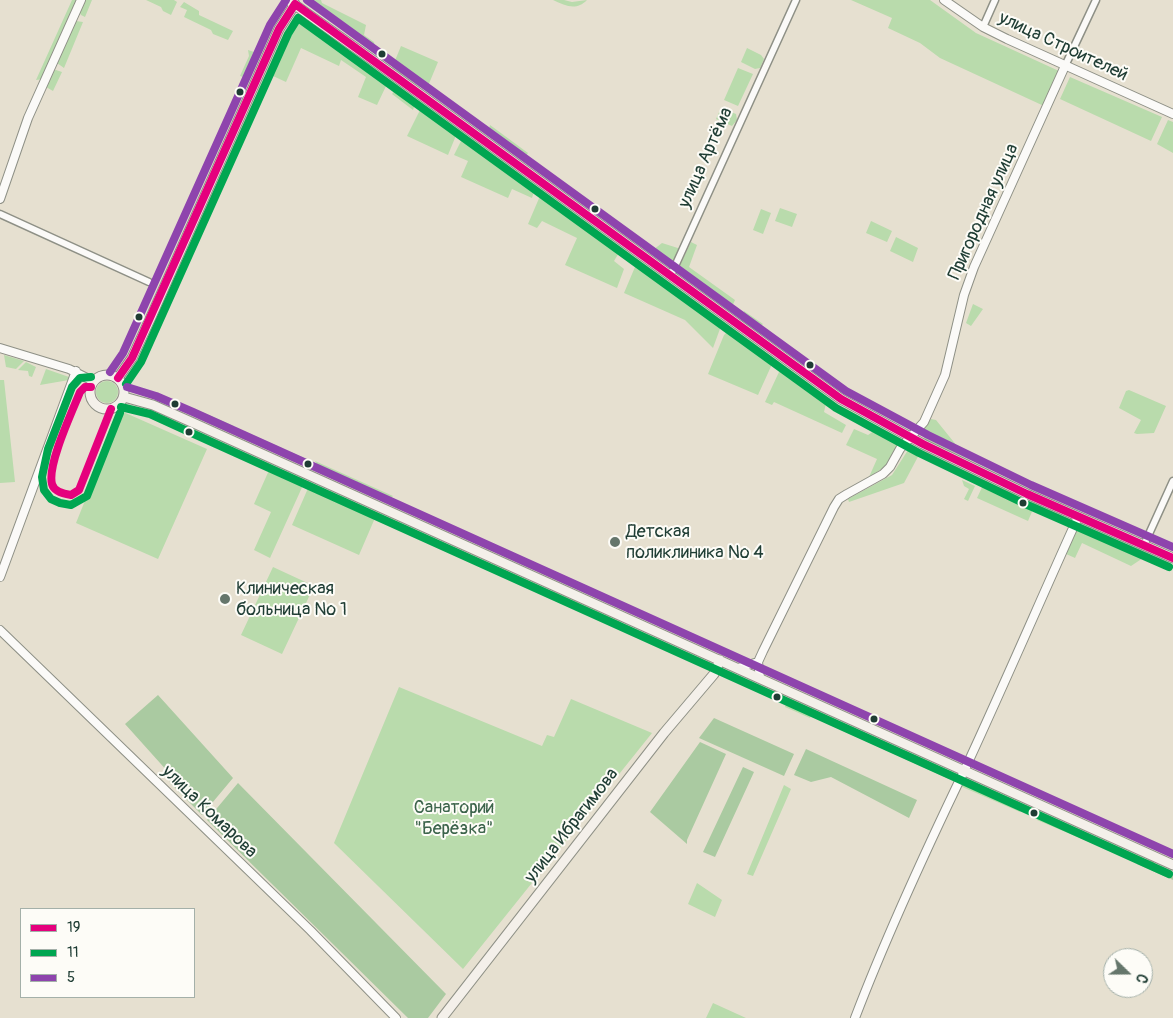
<!DOCTYPE html>
<meta charset="utf-8">
<style>
body{margin:0}
#map{position:relative;width:1173px;height:1018px;overflow:hidden;background:#e6e0d0;font-family:Pangolin,sans-serif}
canvas{display:block}
.legend{position:absolute;left:20px;top:908px;width:175px;height:90px;box-sizing:border-box;background:#fdfcf7;border:1px solid #a4b0a9;margin:0;padding:6px 9px;list-style:none;font-size:15px;color:#1f3d34}
.legend li{display:flex;align-items:center;gap:10px;height:25px}
.legend b{width:25px;border:1px solid #a4b0a9}
.north{position:absolute;left:1103px;top:948px;width:50px;height:50px;box-sizing:border-box;background:#fdfcf7;border:1px solid #a4b0a9;border-radius:50%;rotate:112deg;font-size:14px;font-weight:700;line-height:20px;text-align:center;color:#1f3d34}
.north::after{content:'';display:block;margin:auto;width:18px;height:22px;background:#65766b;clip-path:polygon(50% 0,100% 100%,50% 72%,0 100%)}
</style>
<div id="map">
<canvas width="1173" height="1018"></canvas>
<ul class="legend">
<li><b style="height:6px;background:#e5007d"></b>19</li>
<li><b style="height:6px;background:#00a651"></b>11</li>
<li><b style="height:6px;background:#8e44ad"></b>5</li>
</ul>
<div class="north">С</div>
</div>
<script>
const ctx = document.querySelector('canvas').getContext('2d');
ctx.lineJoin = 'round';
function paint(path, color) {
  ctx.fillStyle = color;
  ctx.fill(path, 'evenodd');
}
function strokePath(path, color, width, dash) {
  ctx.strokeStyle = color;
  ctx.lineWidth = width;
  ctx.lineCap = dash ? 'butt' : 'round';
  ctx.setLineDash(dash || []);
  ctx.stroke(path);
}
function label(font, color, halo, rows, align = 'center') {
  ctx.font = font + ' Pangolin,sans-serif';
  ctx.lineWidth = 4;
  ctx.setLineDash([]);
  ctx.textBaseline = 'middle';
  ctx.strokeStyle = halo;
  ctx.fillStyle = color;
  for (const [text, x, y, turn = 0] of rows) {
    ctx.save();
    ctx.translate(x, y);
    ctx.rotate((+turn || 0) * Math.PI / 180);
    ctx.textAlign = isNaN(turn) ? turn : align;
    if (halo) ctx.strokeText(text, 0, 0);
    ctx.fillText(text, 0, 0);
    ctx.restore();
  }
}
const green = new Path2D(`
 M72,0H77L43,79L36,80Z
 M84,0H92L85,17L81,15L79,11Z
 M146,0H174L177,2L171,15L163,11L161,7Z
 M306,0H321L322,3L366,25L364,35L374,42L376,53L311,6Z
 M553,0H564L572,2L587,0C576,11 566,6 553,0Z
 M851,0H930L976,33L1059,71L1044,106L940,58L920,43L888,28L892,18Z
 M184,2L199,11V15L233,31L228,40L213,34L211,30L184,17L187,10L180,7Z
 M76,21L83,22L64,68L57,63L73,22Z
 M300,23L307,24L384,77L387,84L377,105L358,97L366,77L341,60L339,66L301,48L286,82L273,76L270,72L288,31Z
 M401,46L438,62L428,86L420,87L392,68Z
 M747,48L761,55L764,59L760,68L755,69L741,62Z
 M248,50L254,52L256,56L248,75L243,77L240,76L249,56Z
 M738,68L753,74L738,106L724,100Z
 M56,70L62,72L53,91L46,87L52,71Z
 M1070,77L1162,117L1151,141L1060,99Z
 M396,89L400,90L416,101L413,110L392,94Z
 M447,100L474,120L472,122L445,103Z
 M422,106L457,133L448,155L407,136Z
 M721,108L736,114L737,120L732,126L716,119Z
 M1168,120L1173,122V153L1157,144Z
 M490,125L528,153L526,156L489,129Z
 M463,137H465L535,188L532,198L512,189L508,198L461,177L468,161L454,155Z
 M544,195L620,251L614,261L624,269L617,288L565,265L577,238L542,221L537,228L528,224L540,196Z
 M780,208L797,214L792,227L775,221Z
 M761,209L771,213L763,234L753,230Z
 M871,221L892,231L887,242L866,233Z
 M896,237L918,248L913,262L890,251Z
 M691,242L697,245L689,267L735,300L731,309L727,310L681,275L679,267Z
 M662,243L681,249L673,263L668,264L663,261V257L653,250Z
 M639,265L721,326L713,348L685,320L624,293L635,267Z
 M973,304L983,309L971,326L966,323Z
 M744,311L763,324L756,331L741,321V317Z
 M728,331H732L773,362L758,395L708,374L724,335Z
 M4,355L24,361L16,369L6,367Z
 M26,362L36,367L32,377L29,376L28,371L18,370Z
 M46,369L69,377V380L40,385Z
 M782,369L827,399L824,412L846,425L842,433L774,402L772,405L765,402L779,372Z
 M0,380H4L15,482L0,483Z
 M96 392a11 11 0 1 1 22 0a11 11 0 1 1-22 0Z
 M1129,390L1166,406L1154,433L1137,434L1134,433L1141,420L1119,408L1126,391Z
 M866,399L898,416L899,423L866,405L864,403Z
 M845,408L873,424L869,427L843,412Z
 M121,411L207,449L158,559L76,523Z
 M202,412L234,426L228,432L199,419Z
 M931,419L936,420L957,446L1012,473L1010,478L924,439C923,430 925,425 931,419Z
 M237,428L282,448L277,453L236,436Z
 M878,428L898,438L899,442L886,466L869,477L877,459L846,445L854,429L868,435Z
 M914,449L921,451L904,483L849,502L848,499L892,475L908,450Z
 M291,452L306,459L303,464L288,458L287,455Z
 M315,461L393,496L387,502L322,472Z
 M270,468L304,483L270,558L254,550L271,512L254,504Z
 M962,480L975,486L968,501L964,499L969,489L964,486Z
 M985,481L1013,493L1025,501L1035,503L1069,519L1068,522L1034,507L1028,521L977,498Z
 M309,486L374,515L375,518L359,555L292,525Z
 M405,504L536,563L533,570L402,510Z
 M388,518L543,587L541,593L383,523Z
 M1077,523L1173,566L1172,570L1143,558L1131,566L1082,543L1075,558L1064,553Z
 M543,566L625,603L626,607L620,609L540,573Z
 M273,567L314,586L282,654L241,635Z
 M553,591L621,622L620,628L548,595Z
 M641,611L686,631L683,636L639,616Z
 M692,634L743,658L736,660L690,639Z
 M767,669L823,694L821,698L765,673Z
 M399,687L542,746L547,735L554,737L571,699L652,733L463,969L334,843Z
 M829,696L863,712L862,717L829,702Z
 M788,699L811,709L812,713L810,718L785,707Z
 M823,714L952,772L949,779L817,719Z
 M889,723L919,736L917,741L891,729Z
 M923,739L957,755L955,760L922,744Z
 M972,761L1037,791L1035,795L971,766Z
 M967,779L1023,804L1020,812L960,786L962,782Z
 M784,785L791,789L753,876L747,874Z
 M1043,793L1114,825L1111,828L1042,797Z
 M1044,814L1102,840L1101,847L1037,820L1040,815Z
 M697,883L722,900L715,917L688,904Z
 M713,1003L746,1018H706Z`);
const forest = new Path2D(`
 M158,695L233,778L202,815L170,783L169,773L125,724Z
 M714,718L794,754L784,776L699,738Z
 M700,742L726,754L687,840V844L650,812Z
 M806,749L917,800L909,818L831,777L811,782L794,775Z
 M743,767L754,772L715,857L703,852Z
 M238,783L446,994L428,1018H408L207,820Z
 M1140,858L1154,861V866L1173,875V880L1137,864Z`);
const minor = new Path2D(`
 M983,27L995,0
 M1065,66L1096,0
 M0,214L149,282
 M671,275L796,0
 M1144,545L1173,481`);
const tertiary = new Path2D(`
 M944,0L983,27L1007,39L1173,114
 M0,199L28,118L81,0
 M0,348L69,369L93,381
 M0,577L76,371
 M0,630L310,930L396,1018
 M738,668L758,662
 M760,678L758,662L763,651L834,507L839,499L847,494L883,474L890,467L900,449L924,422L945,375L964,295L974,267L1065,66
 M855,1018C887,934 926,850 965,769C1004,685 1040,601 1078,517`);
const secondary = new Path2D(`
 M288,0L381,66L841,399L923,444L1027,494L1173,558
 M90 392a17 17 0 1 1 34 0a17 17 0 1 1-34 0Z
 M118,378L132,358L151,317L279,29L295,4
 M124,397L153,405L189,421L1173,865
 M442,1018L664,733L714,674L720,660`);
const bus1 = new Path2D(`
 M295,4L841,399L923,444L1027,494L1173,558
 M118,378L132,358L279,29L295,4
 M91,387H85L80,392C72,412 47,465 52,484C54,492 64,494 71,495L79,490L111,409`);
const bus2 = new Path2D(`
 M91,377L80,378L72,387L48,449L42,477L44,490L51,499L60,503L71,505L87,496L120,413
 M126,384L141,362L288,34L298,18L836,408L919,453L1023,503L1169,567
 M121,407L150,414L185,430L1169,874`);
const bus3 = new Path2D(`
 M307,0L846,391L928,435L1031,485L1173,547
 M110,372L123,353L270,25L286,0
 M127,387L156,396L193,412L1173,854`);
const markers = [
 [382,54,4.5,"#1f3d34"],
 [240,92,4.5,"#1f3d34"],
 [595,209,4.5,"#1f3d34"],
 [139,317,4.5,"#1f3d34"],
 [810,365,4.5,"#1f3d34"],
 [175,404,4.5,"#1f3d34"],
 [189,432,4.5,"#1f3d34"],
 [308,464,4.5,"#1f3d34"],
 [1023,503,4.5,"#1f3d34"],
 [615,542,6,"#65766b"],
 [225,599,6,"#65766b"],
 [777,697,4.5,"#1f3d34"],
 [874,719,4.5,"#1f3d34"],
 [1034,813,4.5,"#1f3d34"]
];
const streetNames = [
 ["улица Строителей",1063,47,25],
 ["улица Артёма",706,158,-66],
 ["Пригородная улица",984,212,-66],
 ["улица Комарова",209,812,44],
 ["улица Ибрагимова",572,826,-52]
];
const poiNames = [
 ["Детская",626,532],
 ["поликлиника № 4",626,553],
 ["Клиническая",236,589],
 ["больница № 1",236,610]
];
const parkNames = [
 ["Санаторий",454,808],
 ["\"Берёзка\"",454,829]
];
paint(green, '#b9dbac');
paint(forest, '#aacaa1');
strokePath(minor, '#8e9086', 9);
strokePath(tertiary, '#8e9086', 10);
strokePath(secondary, '#8e9086', 11);
strokePath(minor, '#fbfaf8', 6);
strokePath(tertiary, '#fbfaf8', 8);
strokePath(secondary, '#f4f0ea', 9);
strokePath(bus1, '#e5007d', 8);
strokePath(bus2, '#00a651', 8);
strokePath(bus3, '#8e44ad', 8);
for (const [x, y, r, color] of markers) {
  const dot = new Path2D();
  dot.arc(x, y, r, 0, 2 * Math.PI);
  ctx.fillStyle = color;
  ctx.fill(dot);
  strokePath(dot, '#fdfcf7', 2);
}
label('18px', '#1f3d34', '#fdfcf7', streetNames);
label('18px', '#1f3d34', '#fdfcf7', poiNames, 'left');
label('18px', '#3c644b', '#fdfcf7', parkNames);
</script>
